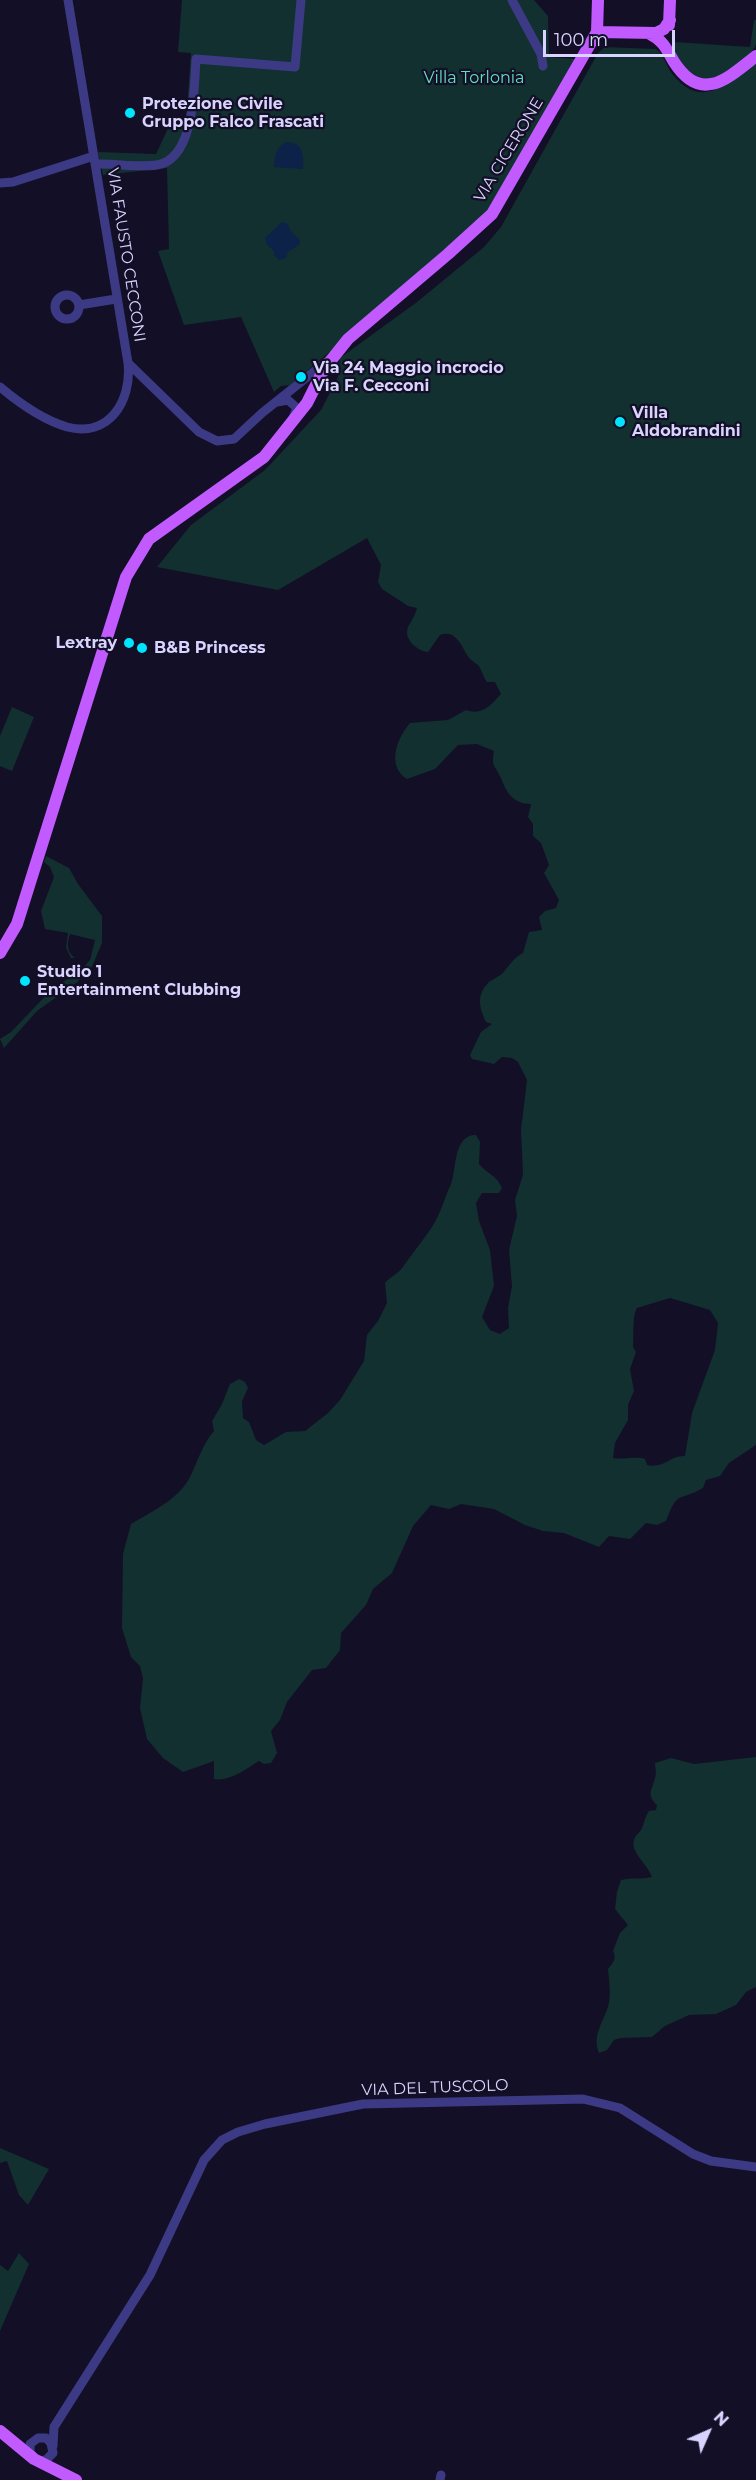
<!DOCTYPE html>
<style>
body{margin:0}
#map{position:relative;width:756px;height:2480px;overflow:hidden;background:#130f26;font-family:Montserrat,sans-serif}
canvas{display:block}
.north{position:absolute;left:678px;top:2402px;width:60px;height:60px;-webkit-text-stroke:4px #130f26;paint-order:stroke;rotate:45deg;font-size:16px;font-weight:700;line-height:24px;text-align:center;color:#d9d4ff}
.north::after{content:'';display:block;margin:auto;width:21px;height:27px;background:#d9d4ff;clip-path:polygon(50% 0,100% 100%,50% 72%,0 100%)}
.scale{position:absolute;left:543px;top:30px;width:132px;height:27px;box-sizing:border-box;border:3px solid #d9d4ff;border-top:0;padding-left:8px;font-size:18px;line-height:21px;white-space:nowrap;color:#d9d4ff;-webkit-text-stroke:4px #130f26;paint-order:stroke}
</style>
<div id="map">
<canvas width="756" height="2480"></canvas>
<div class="north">N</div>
<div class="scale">100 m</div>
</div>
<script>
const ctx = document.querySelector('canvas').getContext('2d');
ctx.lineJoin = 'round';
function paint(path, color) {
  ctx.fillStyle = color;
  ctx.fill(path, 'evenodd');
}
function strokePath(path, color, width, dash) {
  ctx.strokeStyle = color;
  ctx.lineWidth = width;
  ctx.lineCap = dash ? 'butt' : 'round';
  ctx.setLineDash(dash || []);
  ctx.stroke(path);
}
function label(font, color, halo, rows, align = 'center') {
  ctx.font = font + ' Montserrat,sans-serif';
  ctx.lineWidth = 4.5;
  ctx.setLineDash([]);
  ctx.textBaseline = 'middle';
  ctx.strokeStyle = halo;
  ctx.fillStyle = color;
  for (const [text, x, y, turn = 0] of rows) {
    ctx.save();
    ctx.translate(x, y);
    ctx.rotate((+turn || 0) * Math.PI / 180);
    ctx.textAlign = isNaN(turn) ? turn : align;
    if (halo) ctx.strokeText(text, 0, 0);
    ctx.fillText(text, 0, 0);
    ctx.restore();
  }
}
const green = new Path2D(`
 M182,0H534L548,16L549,57L575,59L490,210L332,350L290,385L281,386L274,392L241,317L184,325L158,251L169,249L167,168L103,175L98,152L156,154L171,122H186L191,53L178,52Z
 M754,20H756C756,27 756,36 756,44C754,55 720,78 708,79C689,81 673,58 674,42L750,47Z
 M605,47L656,49C665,55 666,68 674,76C703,111 730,81 756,62V1445L729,1463L720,1476L706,1480L703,1488C679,1502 678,1489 666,1521L657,1525L646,1523L630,1539L609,1536L599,1547L564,1533L543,1531L525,1525L494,1509L461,1504L449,1509L431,1505L413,1526L392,1573L373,1589L366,1605L341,1633L340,1650L326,1668L312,1670L287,1702L280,1720L271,1731L277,1753L271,1763L264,1764L259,1761C246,1769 229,1782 214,1779V1761L183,1772L163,1758L147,1739L140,1708L143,1678L140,1666L131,1657L122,1628L123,1554L131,1524C151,1512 179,1499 190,1477C198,1461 202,1445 214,1431L212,1421L222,1404L230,1384L239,1379L245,1382L248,1388L242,1401L243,1418L249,1422L256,1440L264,1445L286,1432L305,1431L328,1413L340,1400L364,1361L367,1335L378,1321L387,1303L385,1283C390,1277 399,1273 402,1268C411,1255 421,1243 430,1230C440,1216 444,1199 451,1184C457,1168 453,1135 476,1135L480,1142L479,1164C488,1175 496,1174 502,1188L499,1193H482L476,1203L479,1221L490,1250L494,1286L482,1317L490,1330L500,1334L509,1328L508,1308L512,1286L509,1250L517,1216L515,1200L523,1175L521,1130L527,1080L518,1062L512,1058L502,1057L494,1064L472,1059L470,1055L481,1032L492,1024L486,1022C479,1007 476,995 489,982C493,979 498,977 502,974C509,966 513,958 523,953L529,932L542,930L539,917L545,911L556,908L559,900L544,873L549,865L541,843L533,836V824L528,817L531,804C513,804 506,792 501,778C495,765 491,767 494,751L477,744L458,745L435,769L407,779C386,766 397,738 410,723L448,720L466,710C482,716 491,705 501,694L495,682H487C483,677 482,670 478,665C474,662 470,660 467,655C462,646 455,629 440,635L428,652C418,651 403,640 408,627C411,621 415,616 417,608L408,606L382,589L378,582L381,565L367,538L278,590L157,567L191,525L265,470L321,410L338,377L340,358L417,302L484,247L501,227L598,53ZM670,1298L710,1310L718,1323L715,1350L692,1413L685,1456C670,1455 664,1469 647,1465L645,1459C635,1456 624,1460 613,1458L615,1443L628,1420V1405L634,1391L630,1369L636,1352L633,1347C634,1335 632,1316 637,1308Z
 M12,707L34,717L12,771L0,766V736Z
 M46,856L69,868L78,884L102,916V943L91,969L76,983L37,1011L4,1048L0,1039L11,1032L54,987L78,973L90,960L95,940L70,934C67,943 66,952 75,958H71L66,948L68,933L45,929L41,911L54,877L50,867L44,862Z
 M756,1757V1987L746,1992L736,2005L716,2014L689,2015L665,2026L652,2037L620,2038L614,2040L607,2050L599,2053C591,2035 605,2020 609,2003C611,1992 609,1980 608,1969C613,1963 617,1958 613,1951L620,1933L628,1925L615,1909L617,1892L621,1880C634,1877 641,1880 652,1877C648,1865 630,1852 634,1840C635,1835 640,1833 642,1828C645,1822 644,1818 649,1811L656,1810L657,1805C646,1795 652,1790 655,1778C657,1774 655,1767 655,1763L671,1758L694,1764Z
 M0,2148L49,2169L28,2205L19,2195L7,2161L0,2163Z
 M19,2253L29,2264L0,2331V2265L8,2271Z`);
const water = new Path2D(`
 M286,142C303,142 304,155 303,169L274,167C275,156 275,148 286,142Z
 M282,222L288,224L290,230L300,240V244L288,252L286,258L279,260L274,255V251L267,245L265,238Z`);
const minor = new Path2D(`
 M512,0L541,54L543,66
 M96,164C115,163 137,168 157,165C195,159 194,87 196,59L295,67L301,0
 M0,183L13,182L94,156
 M55 307a12 12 0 1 1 24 0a12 12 0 1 1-24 0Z
 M79,305L116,299
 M128,363L199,432L217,441L234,439L262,413L326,362
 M0,387C19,403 43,420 67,427C109,438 132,401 128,363L68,0
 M277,402L288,400L297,408L293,418
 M53,2446L54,2427L150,2275L204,2160L222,2140L238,2132L265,2124L363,2104L583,2099L620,2108L693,2154L711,2161L756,2167
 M34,2459L30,2452V2444L38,2438H46L51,2443L53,2453L46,2460L39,2461
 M440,2480L441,2475`);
const major = new Path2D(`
 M669,25L670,0
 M597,32L656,33L664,29L670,20
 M650,34C663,40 667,50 674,62C701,104 727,79 756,56
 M0,953L17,924L126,577L149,539L264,457L307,403L324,369L348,339L448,254L492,214L597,32L598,0
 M0,2431L34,2459L76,2480`);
const markers = [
 [130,113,6,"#00e5ff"],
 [301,377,6,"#00e5ff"],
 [620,422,6,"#00e5ff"],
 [129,643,6,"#00e5ff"],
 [142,648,6,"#00e5ff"],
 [25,981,6,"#00e5ff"]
];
const parkNames = [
 ["Villa Torlonia",474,78]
];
const poiNames = [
 ["Protezione Civile",142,104],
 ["Gruppo Falco Frascati",142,122],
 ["Via 24 Maggio incrocio",313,368],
 ["Via F. Cecconi",313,386],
 ["Villa",632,413],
 ["Aldobrandini",632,431],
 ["Lextray",117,643,"right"],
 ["B&B Princess",154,648],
 ["Studio 1",37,972],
 ["Entertainment Clubbing",37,990]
];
const streetNames = [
 ["VIA CICERONE",509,150,-59],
 ["VIA FAUSTO CECCONI",126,255,81],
 ["VIA DEL TUSCOLO",435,2088,-2]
];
paint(green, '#12302f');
paint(water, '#0c2248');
strokePath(minor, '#3d3a85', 9);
strokePath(major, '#c25bff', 12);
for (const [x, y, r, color] of markers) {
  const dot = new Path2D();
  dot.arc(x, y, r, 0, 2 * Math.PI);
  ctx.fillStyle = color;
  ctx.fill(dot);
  strokePath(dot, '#130f26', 2);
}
label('16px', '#5fe0c0', '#130f26', parkNames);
label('bold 16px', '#d9d4ff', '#130f26', poiNames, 'left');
label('16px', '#d9d4ff', '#130f26', streetNames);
</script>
